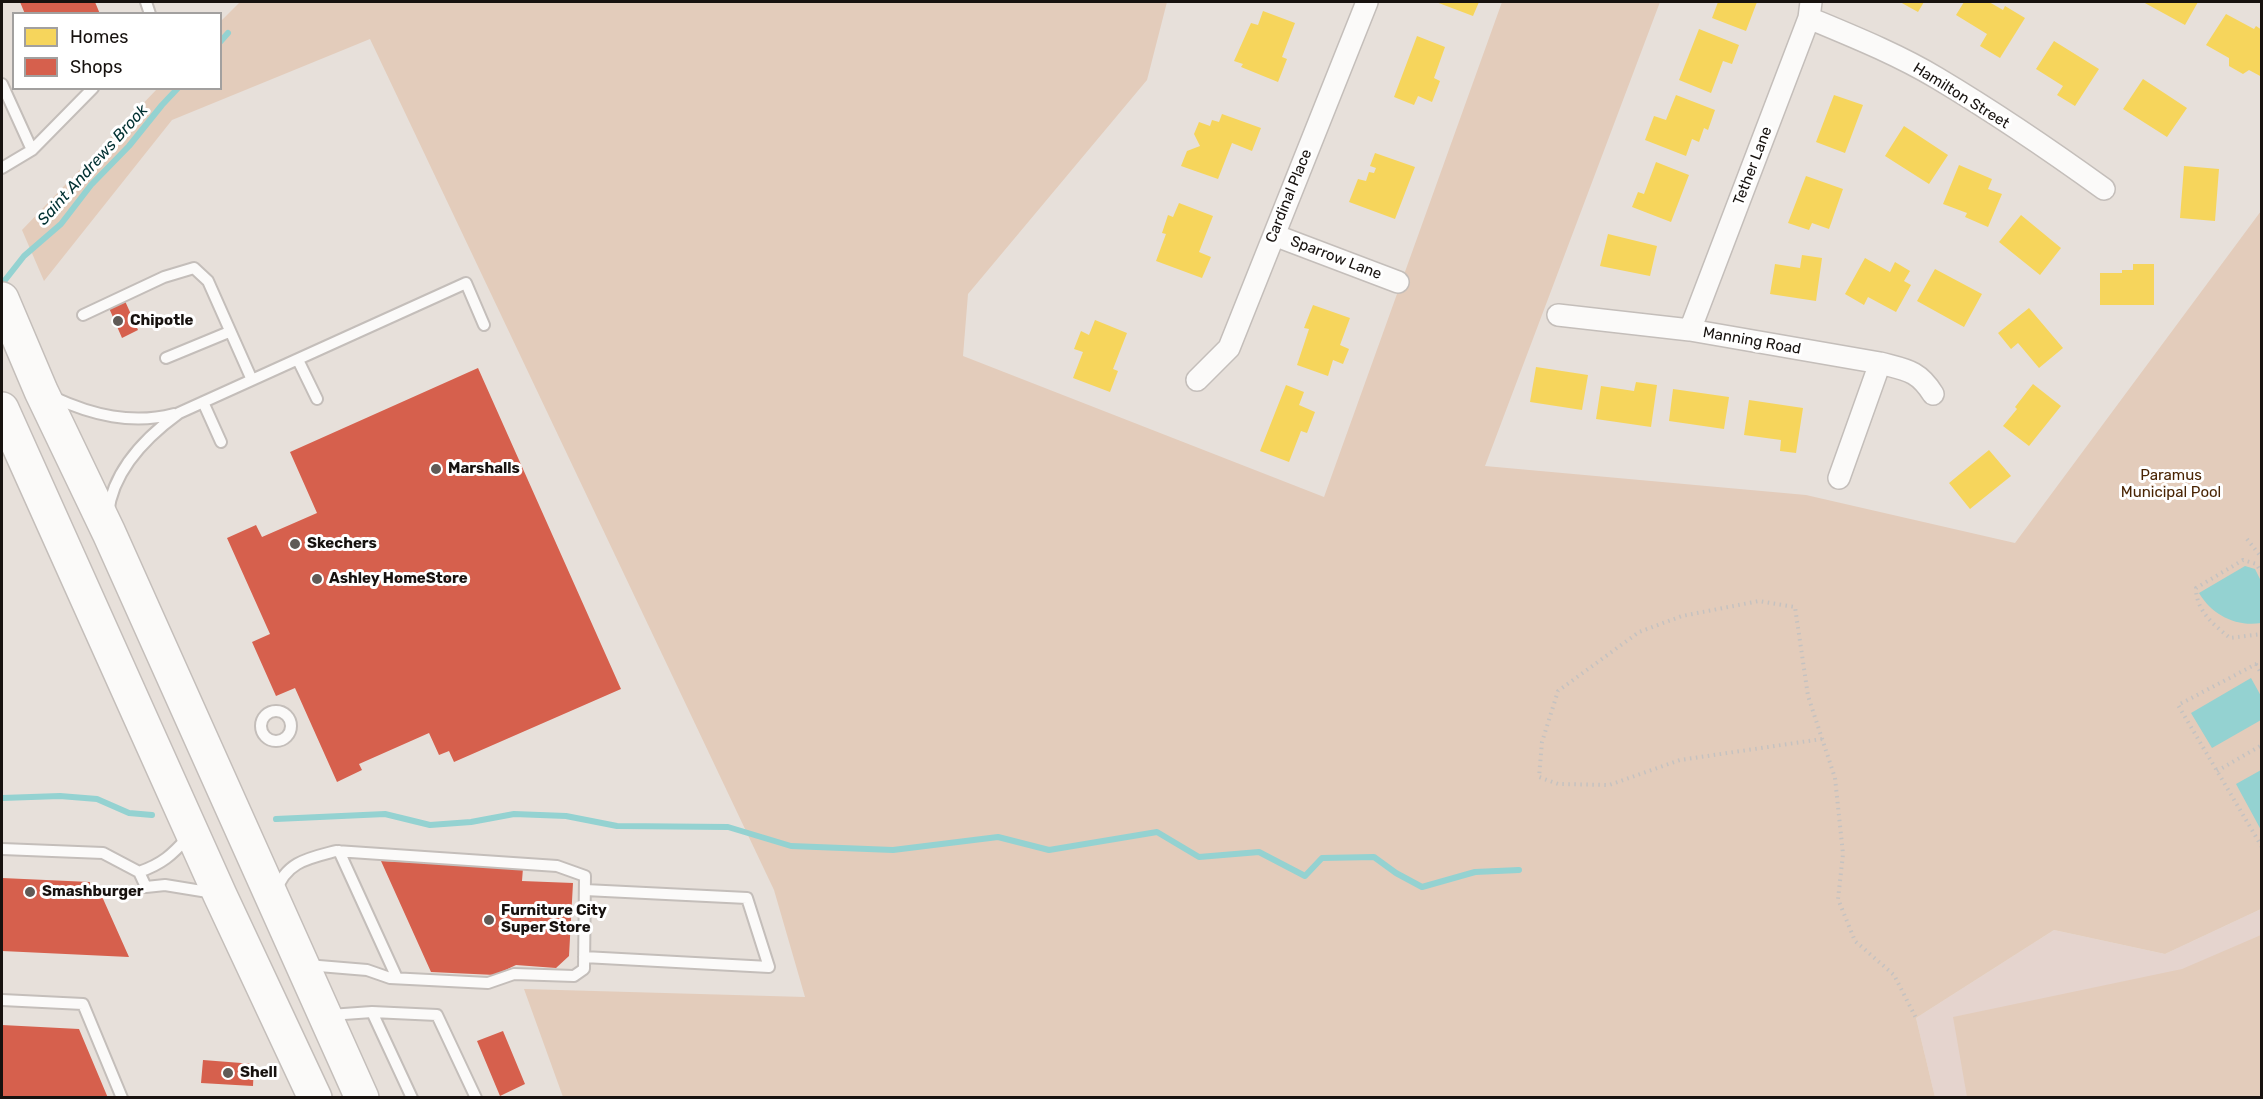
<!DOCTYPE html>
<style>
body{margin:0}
#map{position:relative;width:2263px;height:1099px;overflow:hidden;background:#e7e0da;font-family:Rubik,sans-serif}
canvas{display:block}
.frame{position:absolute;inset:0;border:3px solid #17120f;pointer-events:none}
.legend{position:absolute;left:12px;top:12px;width:210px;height:78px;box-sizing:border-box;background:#fff;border:2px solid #a2a09f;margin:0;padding:8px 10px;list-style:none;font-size:18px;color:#17120f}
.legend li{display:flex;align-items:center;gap:12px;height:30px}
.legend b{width:30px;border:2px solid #a2a09f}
</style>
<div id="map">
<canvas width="2263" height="1099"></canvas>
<div class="frame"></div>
<ul class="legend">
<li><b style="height:16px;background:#f6d55c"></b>Homes</li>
<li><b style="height:16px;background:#d6604d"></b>Shops</li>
</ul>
</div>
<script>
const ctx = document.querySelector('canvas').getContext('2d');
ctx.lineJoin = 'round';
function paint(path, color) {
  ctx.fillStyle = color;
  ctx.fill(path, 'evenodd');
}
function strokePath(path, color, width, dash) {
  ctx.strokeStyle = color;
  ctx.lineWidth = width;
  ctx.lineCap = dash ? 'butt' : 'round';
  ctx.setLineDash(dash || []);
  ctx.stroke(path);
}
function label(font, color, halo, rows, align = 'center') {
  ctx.font = font + ' Rubik,sans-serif';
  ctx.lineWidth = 6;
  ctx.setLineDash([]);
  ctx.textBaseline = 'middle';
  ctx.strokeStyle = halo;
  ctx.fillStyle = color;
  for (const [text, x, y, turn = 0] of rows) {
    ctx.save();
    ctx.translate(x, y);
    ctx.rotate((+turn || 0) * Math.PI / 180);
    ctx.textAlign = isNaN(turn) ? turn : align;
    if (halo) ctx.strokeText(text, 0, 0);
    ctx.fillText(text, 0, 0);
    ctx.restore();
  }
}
const education = new Path2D(`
 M2261,909V1097H1935L1916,1018L2054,930L2165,954Z`);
const green = new Path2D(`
 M240,2H1167L1147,80L968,294L963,356L1324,497L1502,2H1660L1485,466L1806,495L2015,543L2261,211V909L2165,954L2054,930L1916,1018L1935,1097H563L524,989L805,997L774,890L370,39L172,120L44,281L22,230L157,89L220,88L221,21Z
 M2261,935V1097H1967L1953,1017L2182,969Z`);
const water = new Path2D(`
 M2245,566L2255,569L2261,581V623C2236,627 2212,615 2199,593Z
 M2251,678L2261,696V720L2212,748L2191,713Z
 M2261,770V830L2236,784Z`);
const homes = new Path2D(`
 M1436,2H1479L1473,16Z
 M1718,2H1757L1746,31L1712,18Z
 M1900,2H1924L1918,12Z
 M1964,2H1989L2003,10L2005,6L2025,18L2000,58L1980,46L1987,34L1956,15Z
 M2143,2H2198L2185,25Z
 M1263,11L1295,23L1282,57L1287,59L1278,82L1241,67L1243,64L1234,61L1251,23L1258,25Z
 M2226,14L2254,29L2256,26L2262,30V77L2249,70L2243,74L2229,66V58L2206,45Z
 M1699,29L1739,45L1732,64L1723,61L1711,93L1679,80Z
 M1417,36L1445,47L1434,78L1440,81L1432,102L1418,96L1414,105L1394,97Z
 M2054,41L2099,69L2075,106L2057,95L2063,86L2036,69Z
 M2143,79L2187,108L2167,137L2123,109Z
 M1676,95L1715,110L1708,130L1704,128L1699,142L1692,139L1686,156L1645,140L1654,116L1666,120Z
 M1834,95L1863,105L1845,153L1816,142Z
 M1222,114L1261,128L1252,151L1232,143L1218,179L1181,166L1187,151L1200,146L1194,134L1199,122L1210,126L1212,120L1219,122Z
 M1904,126L1948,155L1929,184L1885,156Z
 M1375,153L1415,167L1395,219L1349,202L1358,179L1366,181L1369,172L1374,173L1376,168L1370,166Z
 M1656,162L1689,175L1671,222L1632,207L1638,192L1644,194Z
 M1959,165L1992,179L1988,189L2002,194L1988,227L1965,217L1967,213L1943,204Z
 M2184,166L2219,169L2215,221L2180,218Z
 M1806,176L1843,189L1829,229L1812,223L1809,230L1788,223Z
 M1179,203L1213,216L1199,252L1211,257L1202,278L1156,261L1166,234L1162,233L1168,215L1173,217Z
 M2021,215L2061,248L2040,275L1999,242Z
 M1608,234L1657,246L1650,276L1600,266Z
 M1802,255L1822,258L1816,301L1770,294L1775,264L1800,268Z
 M1865,258L1890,272L1895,262L1910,271L1904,281L1911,285L1896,312L1868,297L1864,305L1845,294Z
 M2133,264H2154V305H2100V273H2122V270H2133Z
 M1935,269L1982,294L1964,327L1917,301Z
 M1313,305L1350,318L1340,345L1349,349L1343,364L1333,360L1328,376L1297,365L1309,329L1304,328Z
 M2029,308L2063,348L2039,368L2018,343L2011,349L1998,333Z
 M1095,320L1127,333L1113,369L1118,371L1110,392L1073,378L1083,352L1074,349L1081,331L1089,335Z
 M1536,367L1588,375L1582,410L1530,402Z
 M1636,382L1657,385L1651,427L1596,419L1601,386L1634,391Z
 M2033,384L2061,406L2029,446L2003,426L2017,409L2015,407Z
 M1286,385L1304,392L1299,405L1315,412L1307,433L1301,431L1289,462L1260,451Z
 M1673,389L1729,397L1724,429L1669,421Z
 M1749,400L1803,408L1796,453L1780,451L1781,440L1744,435Z
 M1989,450L2011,476L1970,509L1949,483Z`);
const shops = new Path2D(`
 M20,2H95L100,14H25Z
 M125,301L138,330L122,338L109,308Z
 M478,368L621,689L454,762L449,751L439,755L429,733L359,764L362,770L337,782L295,688L276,696L252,642L270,634L227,538L256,525L262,537L317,513L290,452Z
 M381,861L523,868L522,881L573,883L569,956L556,968L516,965L495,975L431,972Z
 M2,878L90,882L89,891L100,892L129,957L2,951Z
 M2,1025L79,1029L108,1098H2Z
 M503,1031L525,1084L500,1096L477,1041Z
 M203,1060L254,1064L253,1086L201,1083Z`);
const stream = new Path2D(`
 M220,42L228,33
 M2,284L24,256L61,224L91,185L129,146L162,105L178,88
 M2,798L60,796L97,799L129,813L152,815
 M276,819L385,814L430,825L471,822L514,814L566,816L617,826L728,827L791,846L893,850L998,837L1049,850L1157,832L1199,857L1259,852L1305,876L1322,858L1374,857L1396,873L1422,887L1475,872L1519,870`);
const path = new Path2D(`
 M2247,539L2262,558
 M2262,573L2256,564L2243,560L2196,588C2196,611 2214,625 2230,638L2262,634
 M2262,661L2178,705L2262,847
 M2256,664L2262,675
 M1822,739L1680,760L1609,785L1558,784L1539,777L1542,742L1558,691L1639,632L1682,616L1759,601L1795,607L1808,696L1835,778L1843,854L1838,899L1855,941L1894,975L1916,1018
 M2217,771L2262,745`);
const service = new Path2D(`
 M146,2L150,14
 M2,84L32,150
 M2,168L32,150L93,88
 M83,315L164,277L194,268L208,281L252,380
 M166,358L229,332
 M298,360L317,399
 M53,397C92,415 132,425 174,414
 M203,402L221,442
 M108,513C113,470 146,437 179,413L466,283L484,325
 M261 726a15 15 0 1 1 30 0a15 15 0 1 1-30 0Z
 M2,849L103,853L139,872L146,887L165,885L214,893
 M339,851L397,978
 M139,872C162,864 172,855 188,837
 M276,892C285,862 309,858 336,851L557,866L585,876L584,969L574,976L514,974L488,983L390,978L367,970L307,965
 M584,957L769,967L747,898L585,890
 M2,1000L83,1004L122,1098
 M372,1012L412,1098
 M330,1015L372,1012L437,1015L476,1098`);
const minor = new Path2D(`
 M1809,18C1852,36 1897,54 1937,78C1994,112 2050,150 2104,189
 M1274,235L1398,282
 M1558,315L1690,330L1880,363C1906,370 1918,370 1933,394
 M1690,330L1809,18L1811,2
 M1197,380L1229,348L1367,2
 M1839,478L1880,363`);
const trunk = new Path2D(`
 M2,299L41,391L109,533L362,1098
 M2,409L220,895L315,1098`);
const markers = [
 [118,321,6,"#605a56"],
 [436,469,6,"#605a56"],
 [295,544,6,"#605a56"],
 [317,579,6,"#605a56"],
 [30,892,6,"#605a56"],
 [489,920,6,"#605a56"],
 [228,1073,6,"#605a56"]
];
const streetNames = [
 ["Hamilton Street",1961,96,32],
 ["Tether Lane",1753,166,-69],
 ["Cardinal Place",1289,196,-68],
 ["Sparrow Lane",1336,258,21],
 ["Manning Road",1752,341,10]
];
const poiNames = [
 ["Chipotle",130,321],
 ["Marshalls",448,469],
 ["Skechers",307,544],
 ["Ashley HomeStore",329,579],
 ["Smashburger",42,892],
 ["Furniture City",501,911],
 ["Super Store",501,928],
 ["Shell",240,1073]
];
const parkNames = [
 ["Paramus",2171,476],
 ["Municipal Pool",2171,493]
];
const waterNames = [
 ["Saint Andrews Brook",93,165,-48]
];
paint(education, '#e5d4ce');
paint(green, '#e3ccbb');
paint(water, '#94d2d1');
paint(homes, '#f6d55c');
paint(shops, '#d6604d');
strokePath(stream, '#94d2d1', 6);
strokePath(service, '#c4beba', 14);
strokePath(minor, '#c4beba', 24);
strokePath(trunk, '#c4beba', 36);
strokePath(path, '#c5c2c0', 4, [1.5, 4.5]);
strokePath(service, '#fbfaf9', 10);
strokePath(minor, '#fbfaf9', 21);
strokePath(trunk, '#fbfaf9', 33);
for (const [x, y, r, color] of markers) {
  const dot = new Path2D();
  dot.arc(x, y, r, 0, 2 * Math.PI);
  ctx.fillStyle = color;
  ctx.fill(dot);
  strokePath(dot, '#fff', 2);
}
label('15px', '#17120f', '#fff', streetNames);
label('bold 15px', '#17120f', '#fff', poiNames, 'left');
label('15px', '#492403', '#fff', parkNames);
label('italic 16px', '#013031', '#fff', waterNames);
</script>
